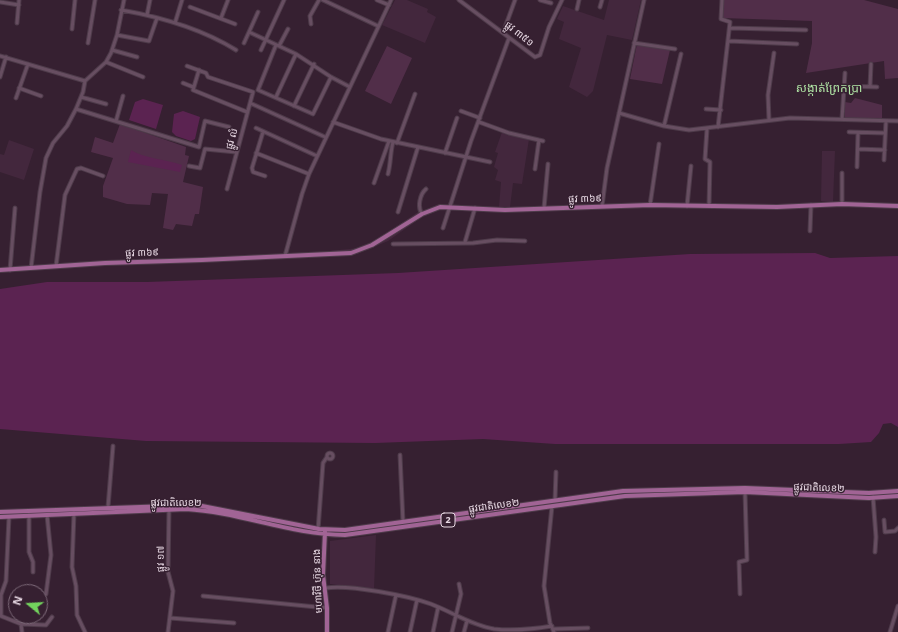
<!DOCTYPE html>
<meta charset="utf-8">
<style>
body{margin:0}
#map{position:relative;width:898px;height:632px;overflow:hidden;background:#362031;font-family:"Open Sans",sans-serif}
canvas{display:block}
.north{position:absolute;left:8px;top:584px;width:40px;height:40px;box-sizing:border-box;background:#362031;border:1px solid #7d6a79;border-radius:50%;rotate:288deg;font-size:11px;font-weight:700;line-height:16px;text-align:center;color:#e8d9e4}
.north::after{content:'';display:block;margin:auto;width:14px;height:18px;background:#73d25d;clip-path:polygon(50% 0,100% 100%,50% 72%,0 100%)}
</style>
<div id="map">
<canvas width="898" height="632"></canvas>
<div class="north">N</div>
</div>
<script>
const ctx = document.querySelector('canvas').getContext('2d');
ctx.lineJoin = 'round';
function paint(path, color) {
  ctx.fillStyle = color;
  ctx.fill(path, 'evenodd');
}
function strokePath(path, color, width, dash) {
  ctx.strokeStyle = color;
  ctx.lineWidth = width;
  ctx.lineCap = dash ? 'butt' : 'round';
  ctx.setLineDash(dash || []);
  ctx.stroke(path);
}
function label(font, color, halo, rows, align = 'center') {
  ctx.font = font + ' "Open Sans","Noto Sans Khmer",sans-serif';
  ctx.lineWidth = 3;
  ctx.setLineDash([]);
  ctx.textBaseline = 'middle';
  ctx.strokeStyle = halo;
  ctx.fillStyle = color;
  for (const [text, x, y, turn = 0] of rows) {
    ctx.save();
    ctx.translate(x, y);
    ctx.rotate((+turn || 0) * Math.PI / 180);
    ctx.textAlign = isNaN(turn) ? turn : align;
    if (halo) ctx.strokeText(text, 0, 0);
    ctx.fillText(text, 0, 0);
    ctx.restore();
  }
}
const built = new Path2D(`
 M395,0H407L428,9L427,12L436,17L425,43L382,25Z
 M609,0H641L632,40L607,35L593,91L587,97L569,87L581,48L559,39L564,22L557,19L563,6L604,20Z
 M502,132L529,139L522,184L513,183L510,207H499L501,182L495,180L498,170L494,167L498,153L495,152Z
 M9,140L34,149L24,180L0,172V154L4,155Z
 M822,151H835L833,202L821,201Z
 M418,212L422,217L388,241L357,254L329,257V251L359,248L378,239Z
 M376,535L374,589L330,584V541Z`);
const green = new Path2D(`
 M724,0H864L898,9V78L885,79L884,61L806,73L812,43V21L722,18Z
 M637,44L670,50L662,84L630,79Z
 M387,46L412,58L391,104L365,91Z
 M855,98L882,105V119H845V102L851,103Z
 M120,124L186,147L185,155L189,156L183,182L203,187L199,214H195L192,226L176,224L173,230L163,228L168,194L152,193L150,205L127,204L103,197V186L113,158L91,152L95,137L113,143Z`);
const water = new Path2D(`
 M143,99L163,105L156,129L129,120L135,102Z
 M183,111L200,117L195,139L191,141L176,136L172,132L174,114Z
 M131,150C145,159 166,159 182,165L180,172L128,162Z
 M815,253L830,258L898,256V427L891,423L883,424L879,433L871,442L839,444H555L483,439L375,443L146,441L0,429V289L47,282H147L398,273L690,254Z`);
const minor = new Path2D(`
 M323,0L378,26
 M377,0L389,5
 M459,0L535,57L540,55L549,27L562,0
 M540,0L551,3
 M0,2L19,5
 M190,7L235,24
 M600,7L602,0
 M577,9L579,0
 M121,10C161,17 202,29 236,50
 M258,12L249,32L296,54L331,77L350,87
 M147,15L150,0
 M221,18L228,0
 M17,23L19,0
 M175,23L182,0
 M311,24L310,16L319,0
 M730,28L806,30
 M72,29L75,0
 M503,33L515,0
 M117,35L149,41L157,18
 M729,41L797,44
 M88,43L95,0
 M244,43L249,32
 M634,43L675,49
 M276,45L258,90L313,114L331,77
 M279,46L288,29
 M112,50L137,57
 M261,50L284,0
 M0,56L85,81
 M106,62L143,77
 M187,66L206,73L208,77L253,92L227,189
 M199,70L193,90L247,112
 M0,77L6,57
 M183,83L193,87
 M844,86L877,87
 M870,87L871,64
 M19,88L41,96
 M81,97L106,104
 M276,97L296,54
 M16,98L28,64
 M250,103L325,137
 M294,106L314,64
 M76,109L199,147L205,121L229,127
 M706,109L721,110
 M461,111L480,118
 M619,113L664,126L689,130L790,118L898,121
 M842,119L845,73
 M769,120L768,95L774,53
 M116,121L123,96
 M333,122L381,139L490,162
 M479,122L509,133L543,141
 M664,126L681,54
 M718,127L730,22L721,19L722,0
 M256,128L317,156
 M707,129L705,159L710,162L709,206
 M263,132L252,168L253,172L265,176
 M849,132L885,133
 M397,143L415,94
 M858,149L885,150
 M256,153L309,174
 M445,153L457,118
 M884,160L886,121
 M189,166L200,168L205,149L236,152
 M857,167L858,133
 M535,169L539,140
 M388,174C391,162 390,154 393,142
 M374,183L389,141
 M842,204V173
 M650,205L659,144
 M602,206L607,168L644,0
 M687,206L691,166
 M544,208L548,164
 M398,212L418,147
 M422,214C417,207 420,194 426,189
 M443,228L471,141L509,38
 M810,231L811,205
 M465,242L475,208
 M393,244L473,243L497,240L525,241
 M285,256L302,194L309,174L391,0
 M56,266L65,195L77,169L81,168L103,176
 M31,268L40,192L46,158L53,143L67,126L76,109L83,92L85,81L106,62L111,53L117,35L124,0
 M10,270L15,208
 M327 456a3 3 0 1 1 6 0a3 3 0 1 1-6 0Z
 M400,455L403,522
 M873,497L876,537L875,552
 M555,500L556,472
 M552,506L544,586L550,623L554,632
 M108,507L113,446
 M74,513L72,567L76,586L77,615L85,632
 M29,515V552L33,562V572
 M9,517L6,581L1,595V616L21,624L46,625L52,617
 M884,520L885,532L895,531L898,528
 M318,530L323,463L327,457
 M326,588C348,584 409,596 431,604C452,612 471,625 494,629C512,631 534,629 552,626
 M46,594L51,555L47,515
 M740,594L739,562L747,560L745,492
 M203,596L327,608
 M170,618L234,623
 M21,624L22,632
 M554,629L588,628
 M168,632L173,591L168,572L169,509
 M388,632L396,595
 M410,632L417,600
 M433,632L438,608
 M452,632L461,594L459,584
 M464,632L467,621
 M890,632L898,606`);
const major = new Path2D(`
 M0,270L105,263L202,260L351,253L372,245L422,214L440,207L505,210L650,205L777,207L842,204L898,206
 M0,512L197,505L319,529L345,530L623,491L745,488L869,493L898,491
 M0,517L186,509C240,512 291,535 345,535L625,496L745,492L869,498L898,496
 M325,532L323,575L327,608V632`);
const shields = [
 [448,520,14]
];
const shieldNames = [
 ["2",448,520]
];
const streetNames = [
 ["ផ្លូវ ៣៥១",519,34,38],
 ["ផ្លូវ លំ",232,139,-75],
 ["ផ្លូវ ៣៦៩",585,199,-2],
 ["ផ្លូវ ៣៦៩",142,253,-2],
 ["ផ្លូវជាតិលេខ២",819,488,2],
 ["ផ្លូវជាតិលេខ២",176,503],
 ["ផ្លូវជាតិលេខ២",494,506,-8],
 ["ផ្លូវ ១៧",161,559,-91],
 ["មហាវិថី ហ៊ុន នាង",318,581,-92]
];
const quarterNames = [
 ["សង្កាត់ព្រែកប្រា",829,89]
];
paint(built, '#43273d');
paint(green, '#512e49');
paint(water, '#5b2351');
strokePath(minor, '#4e3b4a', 5);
strokePath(major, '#4e3b4a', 6);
strokePath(minor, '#674e61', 3);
strokePath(major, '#a16495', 4);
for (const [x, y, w] of shields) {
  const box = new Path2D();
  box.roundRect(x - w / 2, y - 7, w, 14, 3);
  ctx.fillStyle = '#362031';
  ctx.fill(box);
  strokePath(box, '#e8d9e4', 1);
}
label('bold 9px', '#e8d9e4', null, shieldNames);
label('10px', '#e8d9e4', '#362031', streetNames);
label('12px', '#afe3a4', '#362031', quarterNames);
</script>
